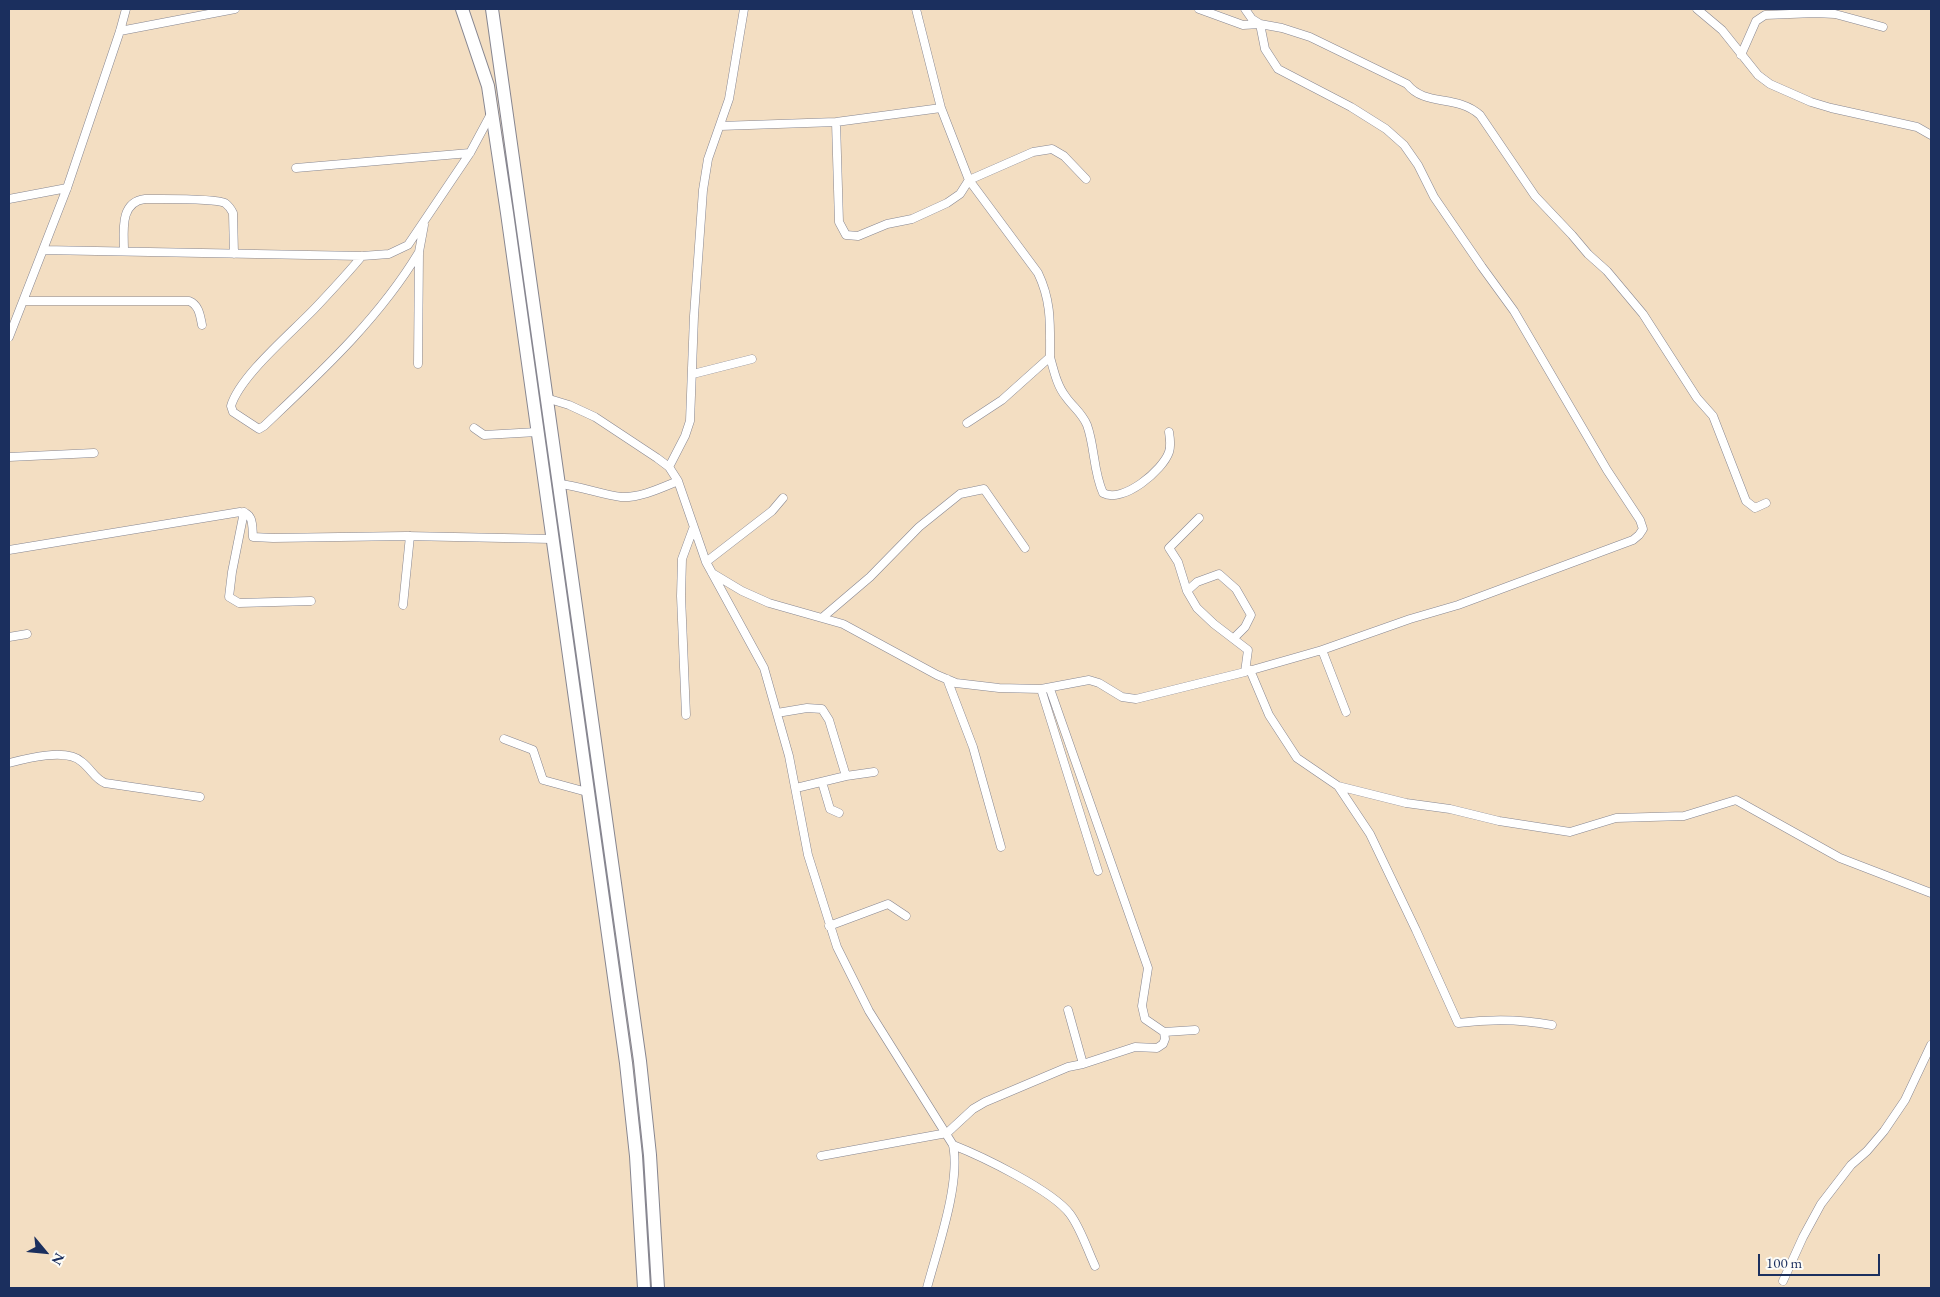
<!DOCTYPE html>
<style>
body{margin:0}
#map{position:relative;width:1940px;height:1297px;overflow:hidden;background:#f3dec2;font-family:"EB Garamond",serif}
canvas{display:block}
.frame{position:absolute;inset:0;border:10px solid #1b2f5e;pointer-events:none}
.north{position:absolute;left:20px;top:1227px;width:50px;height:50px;-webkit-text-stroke:4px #fdfcf7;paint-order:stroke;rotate:118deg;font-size:14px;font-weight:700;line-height:20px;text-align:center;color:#1b2f5e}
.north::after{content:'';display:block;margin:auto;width:18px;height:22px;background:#1b2f5e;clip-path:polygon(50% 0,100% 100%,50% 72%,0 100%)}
.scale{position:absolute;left:1758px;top:1254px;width:122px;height:22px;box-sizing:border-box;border:2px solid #1b2f5e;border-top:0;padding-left:6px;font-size:15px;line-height:18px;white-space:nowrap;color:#1b2f5e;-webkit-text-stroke:4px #fdfcf7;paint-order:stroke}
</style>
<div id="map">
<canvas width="1940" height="1297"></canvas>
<div class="frame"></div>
<div class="north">N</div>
<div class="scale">100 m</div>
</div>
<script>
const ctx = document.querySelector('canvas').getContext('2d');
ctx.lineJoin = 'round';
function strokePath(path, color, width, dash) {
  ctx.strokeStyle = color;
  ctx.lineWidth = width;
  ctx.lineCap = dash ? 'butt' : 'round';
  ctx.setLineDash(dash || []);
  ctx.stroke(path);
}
const minor = new Path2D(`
 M916,9L941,108L969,180L1038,273C1052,302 1050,326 1050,357L1002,400L967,423
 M1199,9L1243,25L1260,24L1282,28L1310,37L1407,84C1425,107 1456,94 1480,115L1535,196L1572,235L1588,254L1607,271L1643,314L1697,398L1713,416L1746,501L1755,508L1766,503
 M1697,9L1722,30L1758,75L1770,84L1811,102L1831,108L1917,127L1931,135
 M120,31L235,9
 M1741,55L1756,21L1765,15L1815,13L1835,14L1883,27
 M836,122L839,222L846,235L858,236L887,224L912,219L947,203L960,194L969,180L1033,152L1052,149L1064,156L1086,179
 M720,126L836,122L941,108
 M296,168L470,153
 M9,199L67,188
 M43,250L362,256L389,254L408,245L470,153L491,114
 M124,251C124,232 119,202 145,199C159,199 215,198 225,203C229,206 231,209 233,213L234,254
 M362,256C348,273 333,289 318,305C295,330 240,375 231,406L233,412L259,429L264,426C321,372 378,320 419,252
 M24,301H189C199,305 200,315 202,325
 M9,337L67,188L120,31L126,9
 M1050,357C1054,371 1057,386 1066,397C1073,407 1082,413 1087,425C1095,447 1093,471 1103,493C1123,504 1163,470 1169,452C1171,446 1170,438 1169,432
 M418,364L419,252L424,225
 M693,374L752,359
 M546,398L569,405L595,417L657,458L669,467L678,481L706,562L764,668L789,756L808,855L837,947L869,1011L953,1145C961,1183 937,1250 927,1288
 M474,428L484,435L537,432
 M9,457L94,453
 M669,467L685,436L690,421L694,316L703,190L708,159L729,99L744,9
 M559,484C580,486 600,494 621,497C640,498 661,488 678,481
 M244,512L232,572L229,597L239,603L311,601
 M9,550L240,512C254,513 252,525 253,537L273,538L406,536L552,539
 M706,562L772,511L783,498
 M712,573L742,591L769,603L843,624L937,675L956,683L999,688L1041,689L1089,680L1099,683L1122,697L1136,699L1245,672L1322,650L1410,619L1458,605L1633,540L1639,535L1643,529L1640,520L1607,470L1514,311L1482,267L1434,197L1418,165L1404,145L1386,129L1351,107L1278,69L1265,49L1260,24L1252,19L1245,9
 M1187,591L1178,562L1169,548L1199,518
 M403,605L410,536
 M823,617L870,577L919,527L960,494L984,489L1025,548
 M9,637L27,634
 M1234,638L1245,627L1251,615L1236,589L1219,574L1197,582L1187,591L1197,608L1214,624L1248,650L1245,672
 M1322,650L1346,712
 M1250,670L1269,715L1297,758L1338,786L1406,803L1450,809L1499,821L1570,832L1616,818L1684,816L1736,800L1840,858L1931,893
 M947,679L973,747L1001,847
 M1041,689L1098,871
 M1050,689L1148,968L1142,1006L1145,1019L1164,1032L1195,1030
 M777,713L807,708L822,709L829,720L846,776
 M686,715L681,596L682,559L693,529
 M504,739L533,750L543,780L587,792
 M9,763C28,758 67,748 82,762C91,769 95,779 105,783L200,797
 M822,782L830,809L839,813
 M1338,786L1370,834L1416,930L1458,1023C1489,1019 1521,1019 1552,1025
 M796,788L846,776L874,772
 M829,926L888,904L906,916
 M1083,1064L1135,1047L1157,1048L1163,1044L1165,1039L1164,1032
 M953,1145C981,1156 1052,1190 1070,1214C1081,1229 1087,1249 1095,1266
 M821,1156L947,1133L973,1109L985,1102L1068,1067L1083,1064L1068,1010
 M1783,1281L1803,1237L1821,1204L1851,1165L1867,1151L1884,1131L1905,1100L1931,1045`);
const trunk = new Path2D(`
 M462,9L488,86L507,213L626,1063L636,1156L644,1288
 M492,9L640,1061L650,1155L658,1288`);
strokePath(minor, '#878690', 9);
strokePath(trunk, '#878690', 14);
strokePath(minor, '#fff', 8);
strokePath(trunk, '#fff', 12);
</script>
